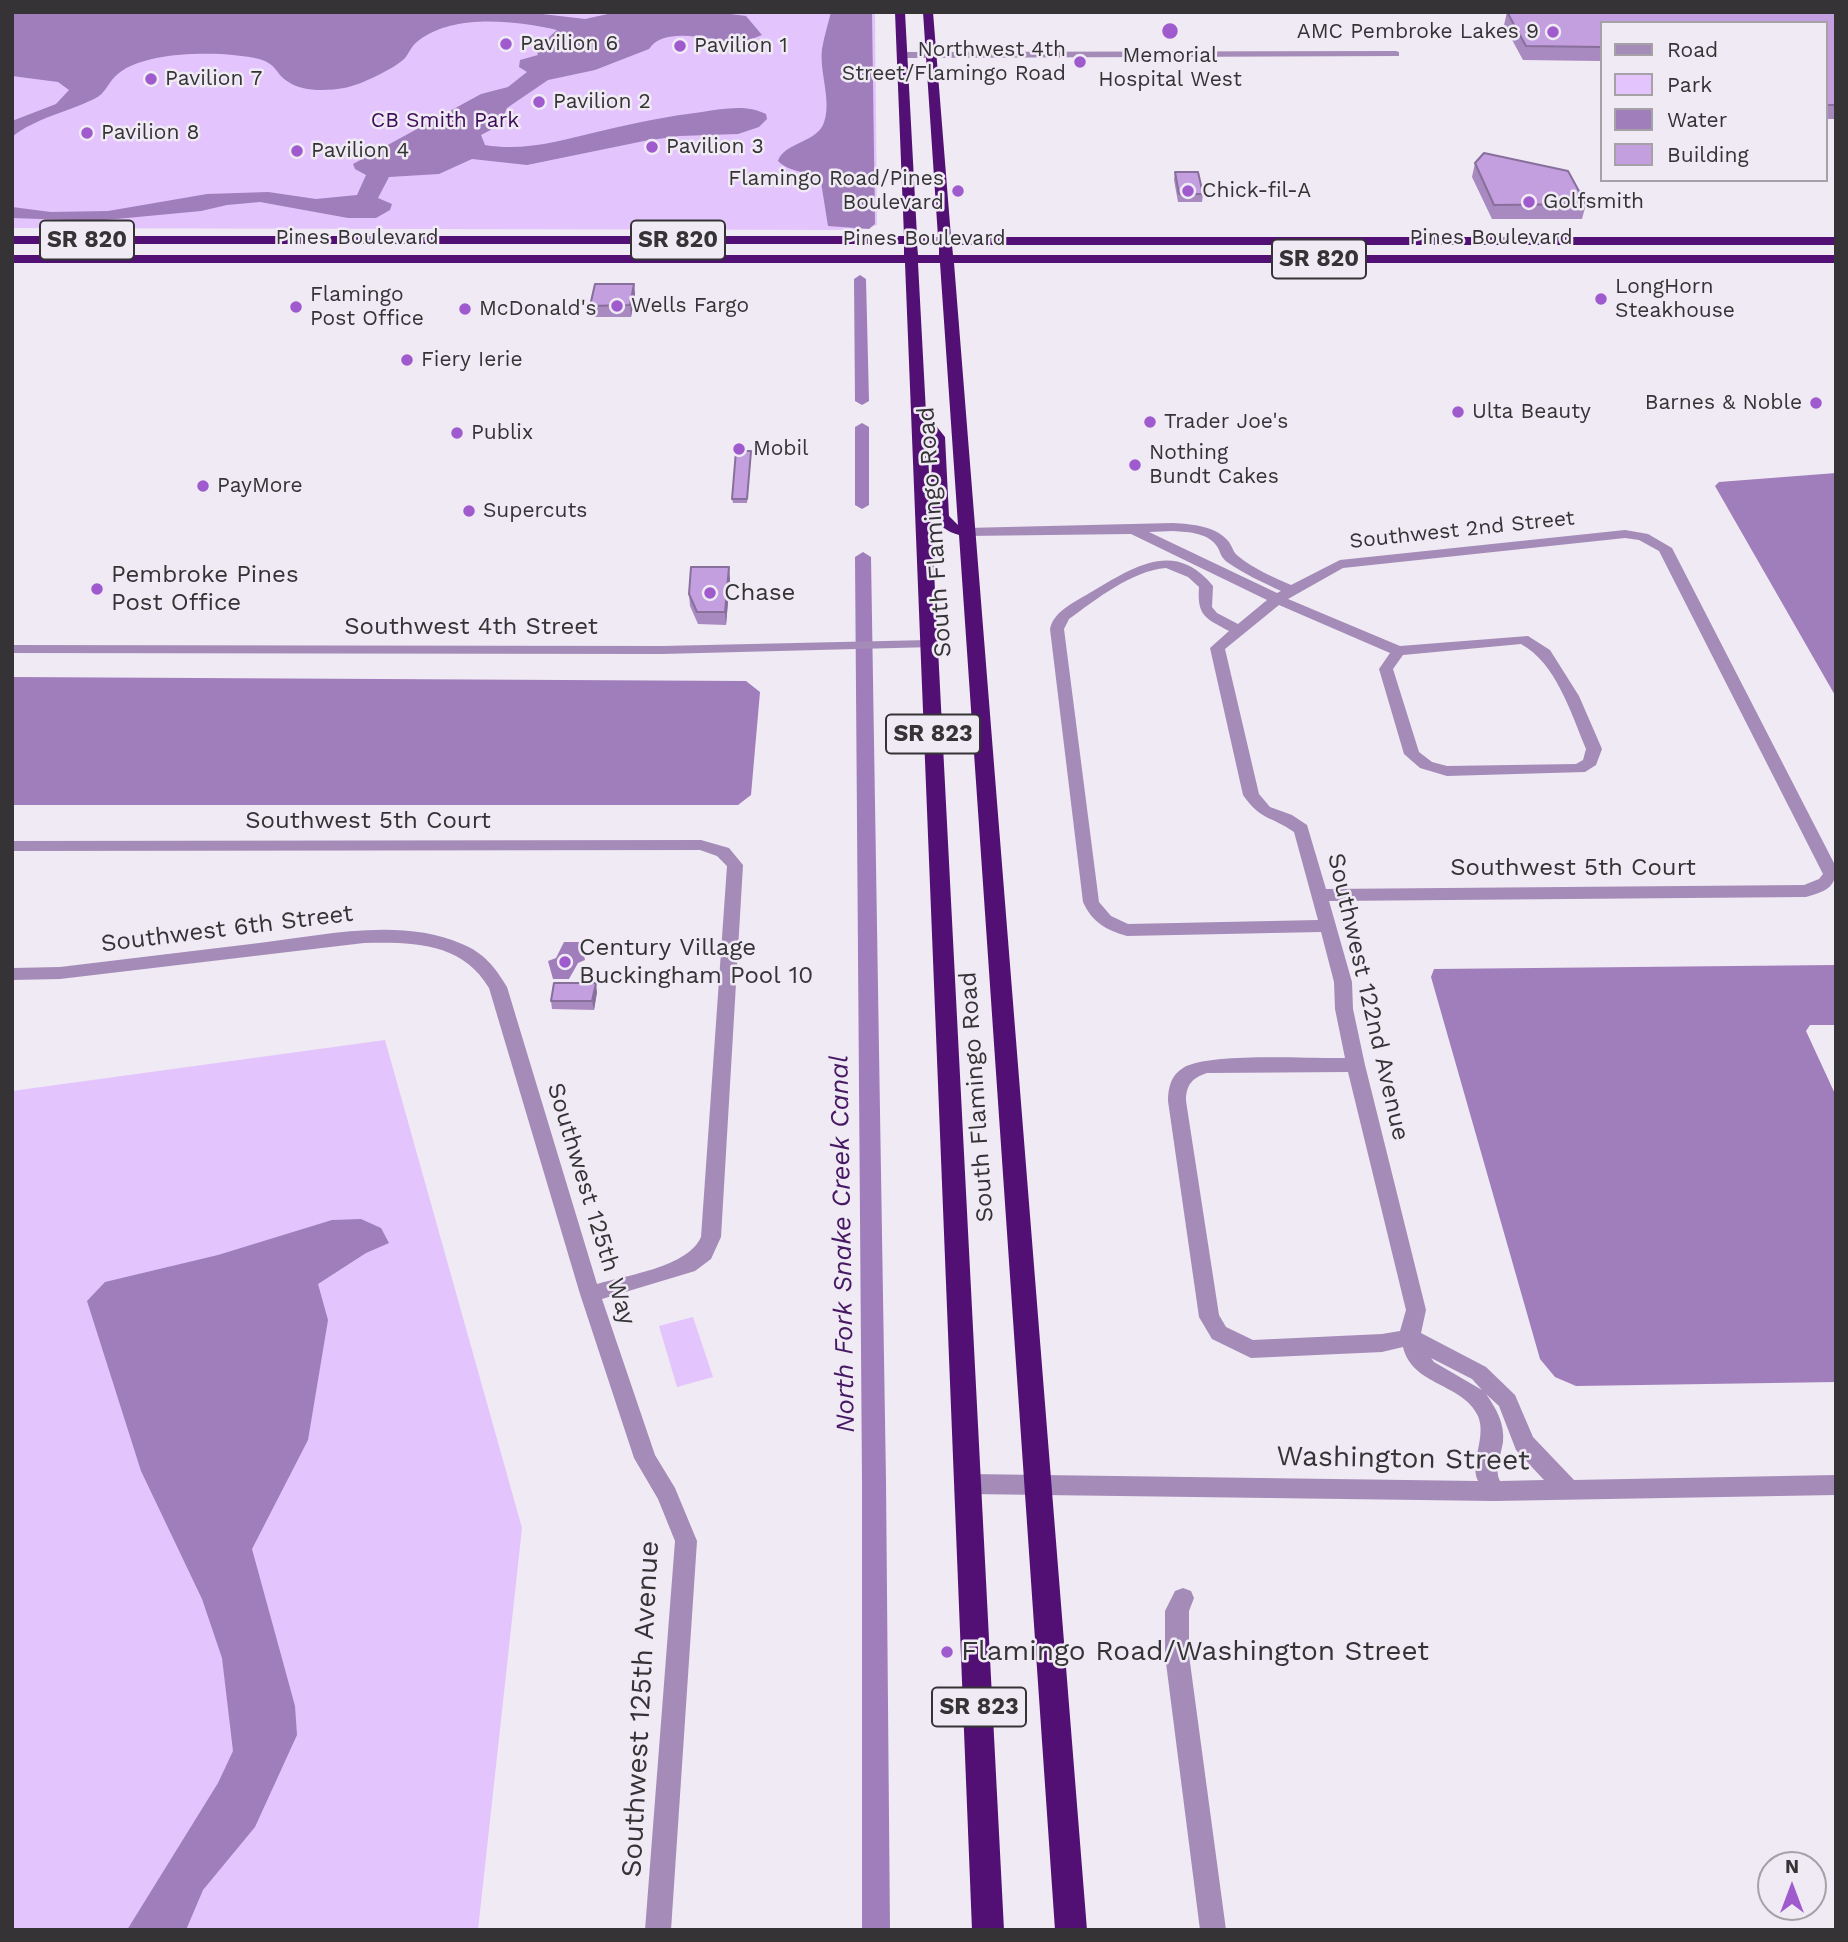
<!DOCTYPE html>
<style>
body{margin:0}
#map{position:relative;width:1848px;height:1942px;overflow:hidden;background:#efeaf3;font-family:"Work Sans",sans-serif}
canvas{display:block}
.frame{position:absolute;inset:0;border:14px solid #353336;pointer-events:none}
.legend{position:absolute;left:1600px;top:21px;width:228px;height:161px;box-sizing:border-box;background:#efeaf3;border:2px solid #a5a1a7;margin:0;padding:9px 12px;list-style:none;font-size:21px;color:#353336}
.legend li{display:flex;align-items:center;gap:14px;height:35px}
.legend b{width:35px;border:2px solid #a5a1a7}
.north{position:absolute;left:1757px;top:1851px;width:70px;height:70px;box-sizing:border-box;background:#efeaf3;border:2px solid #a5a1a7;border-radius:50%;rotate:0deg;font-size:19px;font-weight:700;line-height:28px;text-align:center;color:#353336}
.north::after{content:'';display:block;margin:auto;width:24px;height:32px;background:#9f5ace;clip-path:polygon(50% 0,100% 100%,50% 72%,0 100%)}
</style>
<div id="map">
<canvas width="1848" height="1942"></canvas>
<div class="frame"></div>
<ul class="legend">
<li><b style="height:9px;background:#a48bb8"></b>Road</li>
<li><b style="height:19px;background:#e3c4fc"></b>Park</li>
<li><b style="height:19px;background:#a07dbb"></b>Water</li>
<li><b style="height:19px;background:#c39fdf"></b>Building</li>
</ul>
<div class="north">N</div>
</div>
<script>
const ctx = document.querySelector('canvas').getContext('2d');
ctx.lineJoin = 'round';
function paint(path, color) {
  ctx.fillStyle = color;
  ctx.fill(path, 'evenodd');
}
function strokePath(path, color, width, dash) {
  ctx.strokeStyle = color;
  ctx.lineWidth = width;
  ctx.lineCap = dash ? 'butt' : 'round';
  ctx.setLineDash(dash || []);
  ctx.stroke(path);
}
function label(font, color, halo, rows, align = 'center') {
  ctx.font = font + ' "Work Sans",sans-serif';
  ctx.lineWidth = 5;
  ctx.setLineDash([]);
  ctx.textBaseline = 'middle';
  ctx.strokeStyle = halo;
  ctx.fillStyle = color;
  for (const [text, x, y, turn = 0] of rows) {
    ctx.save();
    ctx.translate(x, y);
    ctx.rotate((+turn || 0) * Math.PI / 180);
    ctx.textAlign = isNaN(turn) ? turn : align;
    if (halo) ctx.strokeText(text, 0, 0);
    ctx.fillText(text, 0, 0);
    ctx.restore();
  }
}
const green = new Path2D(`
 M12,12H875L877,225L859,230L12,228Z
 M385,1040L522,1528L478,1930H12V1091Z
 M693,1317L713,1377L677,1387L659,1326Z`);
const water = new Path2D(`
 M12,12H525L585,19L617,12H715L746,16L762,35C754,38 744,43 735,42C712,41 665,25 649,49L595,70L548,80L507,108L500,125L481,135L485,145C525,152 562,140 601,131C635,123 668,116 702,112C724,109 745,104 766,114L767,119L759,127L738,134L679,136L644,141L527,165L472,159L439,174L389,177L378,198L392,204L390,210L376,218H348L260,202L227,205L201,211L95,221L12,218V207L51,212L108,211L207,194L268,192L316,199L357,195L366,175L355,169L353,164L481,94L508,87L527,72L519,67L520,60L538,55L536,49L557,30C516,21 454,13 418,41C411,46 410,52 405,58C396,68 358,86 344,88C327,91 301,92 287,81C275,73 277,64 259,59C225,51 148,50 119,73C108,81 106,94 94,99C68,112 35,118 12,137V121L56,104L69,90L58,82L12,76Z
 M831,12H872L875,224L869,229L828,226L821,182C809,170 789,173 778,161C784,143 814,143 823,125C833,103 819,73 822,49C824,37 828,24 831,12Z
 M1836,473V697L1715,486L1719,482Z
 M12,677L746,681L760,692L751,795L738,805H12Z
 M564,942H581L585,960L578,963L569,979H553L548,961L556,958Z
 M1836,965V1025H1810L1806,1031L1836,1096V1382L1576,1386L1555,1377L1540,1359L1431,977L1434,969Z
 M361,1219L381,1228L389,1243L366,1253L318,1284L328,1320L308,1440L252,1549L295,1706L297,1735L255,1827L203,1890L186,1930H127L218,1783L233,1751L222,1658L202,1599L141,1471L87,1301L105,1282L218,1255L332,1220Z`);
const canal = new Path2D(`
 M860,275L866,279L869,401L862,405L855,401L854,279Z
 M862,423L869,427V505L862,509L855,505V427Z
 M863,552L871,557L886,1481L890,1930H862V1481L855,557Z`);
const minor = new Path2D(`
 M1396,51L1399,52V56L902,58L897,55L902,52Z
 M1173,523C1192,524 1217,526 1229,542C1233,548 1233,552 1238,556C1254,569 1273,577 1291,585L1340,560L1625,530L1648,534L1672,548L1836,867C1836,889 1825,891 1806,897L1329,901L1352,982L1353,1009L1365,1065L1426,1310L1421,1333L1486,1367L1515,1395L1533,1437L1574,1480L1836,1475V1495L1494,1501L969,1494L961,1491L958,1484L961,1477L969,1474L1478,1481C1469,1462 1487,1438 1478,1416C1463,1383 1412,1386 1403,1347L1382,1352L1251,1358L1212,1339L1199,1317L1168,1101C1168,1088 1171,1075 1183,1068C1208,1052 1311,1059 1345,1058L1335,1009L1334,982L1321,932L1127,936C1106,930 1092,922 1083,902L1050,629C1054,610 1077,601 1093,591C1134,567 1175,539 1213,586L1212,607L1217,613L1238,624L1267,600L1131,534L966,536L959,532L966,528ZM1173,531C1189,532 1210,533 1218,548C1221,554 1221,557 1227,562C1244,574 1262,582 1281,591L1277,593L1149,532ZM1625,538L1639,540L1659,551L1823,874L1819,879L1804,885L1326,889L1307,825L1292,815L1270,807L1259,794L1225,649L1279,605L1390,653L1379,669L1404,754L1420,768L1447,776L1585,772L1596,765L1602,749L1579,696L1550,650L1528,636L1400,646L1288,599L1343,568ZM1166,568L1188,577L1199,587C1197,616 1205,618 1229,631L1210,648L1243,795C1260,820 1271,816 1294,832L1318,920L1128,924L1111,916L1099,902L1064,629L1069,619C1097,599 1131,571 1166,568ZM1521,644C1556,663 1571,713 1586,749L1583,760L1576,764L1447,766L1432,762L1419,752L1393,669L1403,655ZM1348,1072L1406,1310L1400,1331L1382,1334L1253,1340L1226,1327L1219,1315L1186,1101C1186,1085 1192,1078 1207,1073ZM1431,1358L1472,1379L1482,1390L1434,1362ZM1486,1394L1499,1406L1516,1450L1544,1480L1500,1481C1494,1469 1501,1455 1503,1442C1505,1424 1496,1408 1486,1394Z
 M929,640L936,644L934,647L662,654L12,653V645L662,646Z
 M701,840L729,848L743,865L721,1237L711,1259L695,1271L602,1299L655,1455L675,1488L697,1541L671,1930H645L675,1541L658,1499L634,1458L580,1294L489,988C462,942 412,942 364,943L60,979L12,980V968L60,967C124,959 187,952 251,944C318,937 397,916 462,944C484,953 495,967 507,987L597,1284C627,1275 688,1267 701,1237L727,866L717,856L700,850L12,851V841Z
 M1183,1588L1191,1591L1194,1598L1189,1611V1655L1226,1930H1200L1165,1655V1611L1175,1591Z`);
const highway = new Path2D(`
 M895,12H905L917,236L938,237L923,12H933L951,237H1836V245H952L953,255H1836V263H954L1087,1930H1055L959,535C910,521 943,468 927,435L1004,1930H972L905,263H12V255H904V244H12V236H904ZM917,244L939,245V255H918ZM918,263H940L958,525L949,516L945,437L926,413Z`);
const wall = new Path2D(`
 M1507,12H1836V119H1825V23H1601V61L1523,60L1504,25Z
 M1475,163L1586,204L1582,219H1492L1472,177Z
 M1175,172L1203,194L1202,202H1178L1174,180Z
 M634,284L635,295L631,317H591L590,306Z
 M751,455L747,503H733L732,499Z
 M730,579L726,625L698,624L690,606L689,594Z
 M597,992L594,1010L552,1009L551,1001Z`);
const shadedWall = new Path2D(`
 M634,284L635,295L631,317L630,305Z
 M729,567L730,579L726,625L725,612Z
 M596,983L597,992L594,1010L592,1001Z`);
const building = new Path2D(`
 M1507,12H1836V105H1825V23H1601V47L1526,46Z
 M1484,153L1568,171L1586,204L1494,205L1475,163Z
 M1175,172H1198L1203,194H1179Z
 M595,284H634L630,305L590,306Z
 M736,451H751L747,499H732Z
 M691,567H729L725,612H697L689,594Z
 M554,983H596L592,1001H551Z`);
const markers = [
 [1170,31,9,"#9f5ace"],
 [1553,32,7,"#9f5ace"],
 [506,44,7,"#9f5ace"],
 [680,46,7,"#9f5ace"],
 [1080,62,7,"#9f5ace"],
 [151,79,7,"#9f5ace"],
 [539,102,7,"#9f5ace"],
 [87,133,7,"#9f5ace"],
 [652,147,7,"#9f5ace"],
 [297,151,7,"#9f5ace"],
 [958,191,7,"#9f5ace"],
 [1188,191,7,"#9f5ace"],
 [1529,202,7,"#9f5ace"],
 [1601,299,7,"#9f5ace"],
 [617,306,7,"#9f5ace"],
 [296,307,7,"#9f5ace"],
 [465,309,7,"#9f5ace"],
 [407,360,7,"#9f5ace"],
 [1816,403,7,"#9f5ace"],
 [1458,412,7,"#9f5ace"],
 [1150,422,7,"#9f5ace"],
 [457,433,7,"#9f5ace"],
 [739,449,7,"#9f5ace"],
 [1135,465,7,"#9f5ace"],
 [203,486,7,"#9f5ace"],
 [469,511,7,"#9f5ace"],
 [97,589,7,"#9f5ace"],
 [710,593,7,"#9f5ace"],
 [565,962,7,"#9f5ace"],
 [947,1652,7,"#9f5ace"]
];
const farPoinames = [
 ["AMC Pembroke Lakes 9",1539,32,"right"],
 ["Pavilion 6",520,44],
 ["Pavilion 1",694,46],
 ["Northwest 4th",1066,50,"right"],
 ["Street/Flamingo Road",1066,74,"right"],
 ["Memorial",1170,56,"center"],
 ["Hospital West",1170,80,"center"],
 ["Pavilion 7",165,79],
 ["Pavilion 2",553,102],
 ["Pavilion 8",101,133],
 ["Pavilion 3",666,147],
 ["Pavilion 4",311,151],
 ["Flamingo Road/Pines",944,179,"right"],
 ["Boulevard",944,203,"right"],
 ["Chick-fil-A",1202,191],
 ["Golfsmith",1543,202],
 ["LongHorn",1615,287],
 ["Steakhouse",1615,311],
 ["Flamingo",310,295],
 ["Post Office",310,319],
 ["Wells Fargo",631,306],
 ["McDonald's",479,309],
 ["Fiery Ierie",421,360],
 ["Barnes & Noble",1802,403,"right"],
 ["Ulta Beauty",1472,412],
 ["Trader Joe's",1164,422],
 ["Publix",471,433],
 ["Mobil",753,449],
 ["Nothing",1149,453],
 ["Bundt Cakes",1149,477],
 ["PayMore",217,486],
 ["Supercuts",483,511]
];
const farParknames = [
 ["CB Smith Park",445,121]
];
const farStreetnames = [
 ["Pines Boulevard",357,238],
 ["Pines Boulevard",1491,238],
 ["Pines Boulevard",924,239],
 ["Southwest 2nd Street",1462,530,-6]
];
const shields = [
 [87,240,94],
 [678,240,94],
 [1319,259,94],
 [933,734,94],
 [979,1707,94]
];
const shieldNames = [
 ["SR 820",87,240],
 ["SR 820",678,240],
 ["SR 820",1319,259],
 ["SR 823",933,734],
 ["SR 823",979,1707]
];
const streetNames = [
 ["South Flamingo Road",935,532,-94],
 ["Southwest 4th Street",471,627],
 ["Southwest 5th Court",368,821],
 ["Southwest 5th Court",1573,868],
 ["Southwest 6th Street",227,929,-7],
 ["Southwest 122nd Avenue",1368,997,77],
 ["South Flamingo Road",977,1097,-94],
 ["Southwest 125th Way",591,1204,73]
];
const poiNames = [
 ["Pembroke Pines",111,575],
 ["Post Office",111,603],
 ["Chase",724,593],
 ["Century Village",579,948],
 ["Buckingham Pool 10",579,976]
];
const waterNames = [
 ["North Fork Snake Creek Canal",843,1244,-91]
];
const nearStreetnames = [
 ["Washington Street",1403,1459,1],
 ["Southwest 125th Avenue",641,1709,-87]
];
const nearPoinames = [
 ["Flamingo Road/Washington Street",961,1652]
];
paint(green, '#e3c4fc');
paint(water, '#a07dbb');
paint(canal, '#a07dbb');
paint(minor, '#a48bb8');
paint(highway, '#521074');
paint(wall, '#a889c0');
paint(shadedWall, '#886f9c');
paint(building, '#c39fdf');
strokePath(building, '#886f9c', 2);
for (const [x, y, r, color] of markers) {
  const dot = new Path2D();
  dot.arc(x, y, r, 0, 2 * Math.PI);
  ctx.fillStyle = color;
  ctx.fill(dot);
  strokePath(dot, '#efeaf3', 2.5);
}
label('21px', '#353336', '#efeaf3', farPoinames, 'left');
label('21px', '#3f0e5a', '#efeaf3', farParknames);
label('21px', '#353336', '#efeaf3', farStreetnames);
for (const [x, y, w] of shields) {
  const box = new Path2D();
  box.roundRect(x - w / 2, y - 19.5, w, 39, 5);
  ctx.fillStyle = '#efeaf3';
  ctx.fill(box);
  strokePath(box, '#353336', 2);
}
label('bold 23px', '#353336', null, shieldNames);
label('24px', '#353336', '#efeaf3', streetNames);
label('24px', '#353336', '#efeaf3', poiNames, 'left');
label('italic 26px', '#471863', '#efeaf3', waterNames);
label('28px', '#353336', '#efeaf3', nearStreetnames);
label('28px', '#353336', '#efeaf3', nearPoinames, 'left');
</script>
